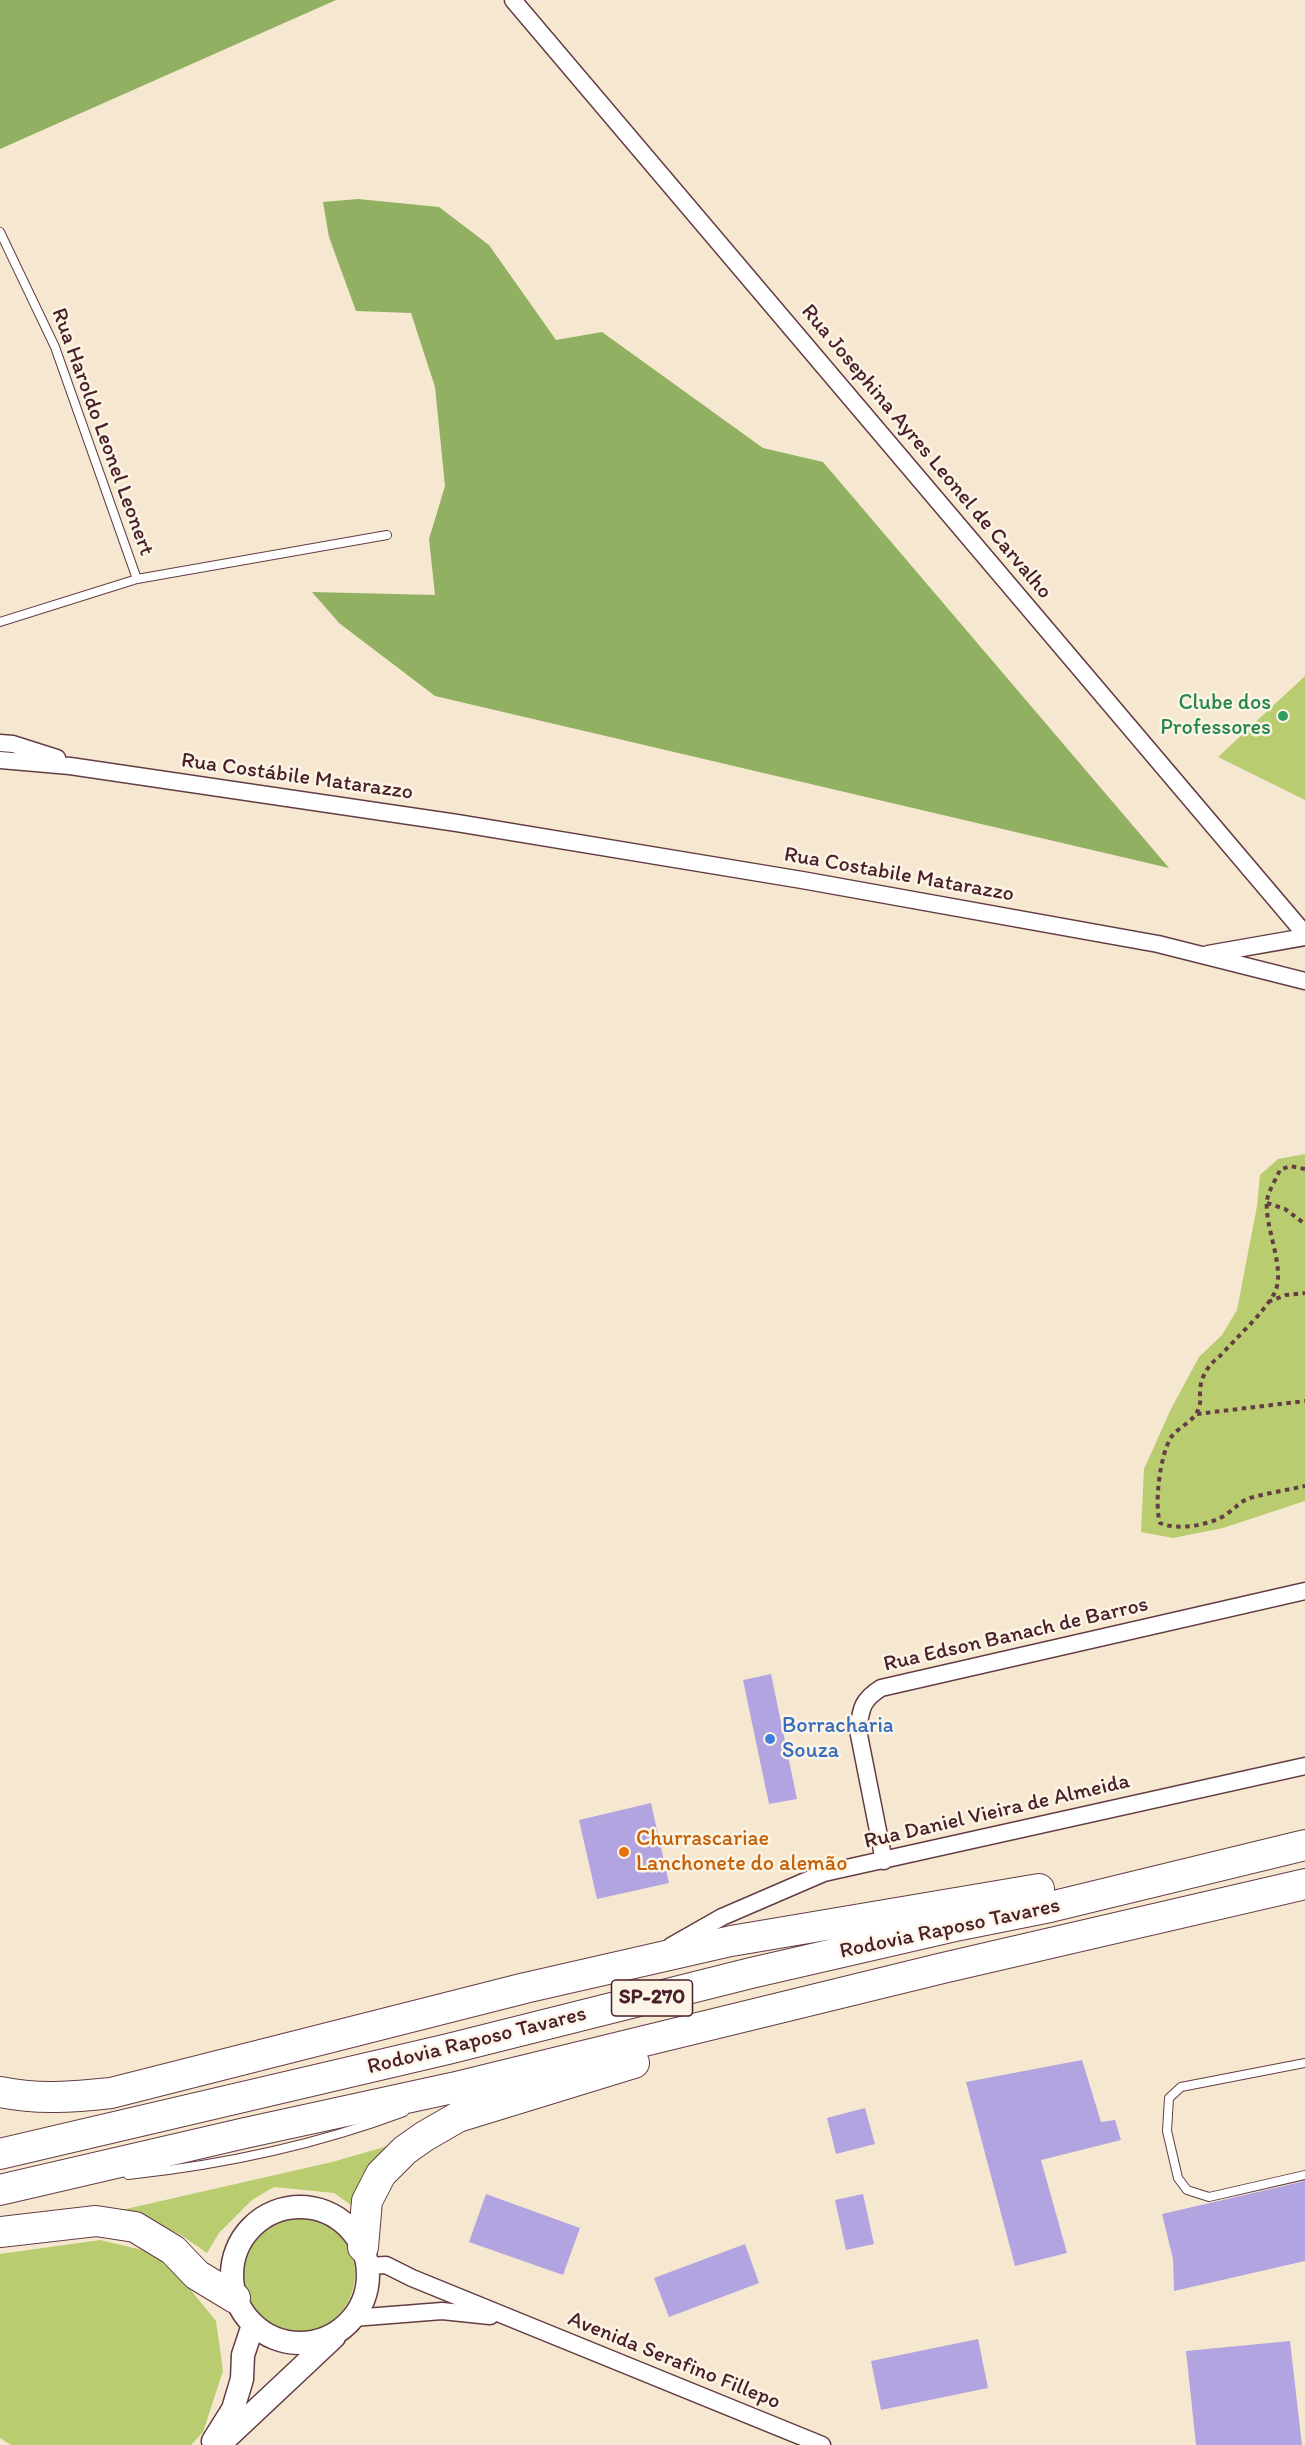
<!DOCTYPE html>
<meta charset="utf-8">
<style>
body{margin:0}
canvas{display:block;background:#f6e8d0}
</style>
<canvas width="1305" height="2445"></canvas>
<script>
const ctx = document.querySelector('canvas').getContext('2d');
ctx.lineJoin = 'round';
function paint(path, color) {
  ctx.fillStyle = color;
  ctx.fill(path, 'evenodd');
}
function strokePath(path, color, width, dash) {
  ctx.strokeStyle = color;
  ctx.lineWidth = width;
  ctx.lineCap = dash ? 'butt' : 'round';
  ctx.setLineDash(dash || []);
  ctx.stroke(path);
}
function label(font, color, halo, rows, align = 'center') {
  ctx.font = font + ' Itim,sans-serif';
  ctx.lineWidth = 5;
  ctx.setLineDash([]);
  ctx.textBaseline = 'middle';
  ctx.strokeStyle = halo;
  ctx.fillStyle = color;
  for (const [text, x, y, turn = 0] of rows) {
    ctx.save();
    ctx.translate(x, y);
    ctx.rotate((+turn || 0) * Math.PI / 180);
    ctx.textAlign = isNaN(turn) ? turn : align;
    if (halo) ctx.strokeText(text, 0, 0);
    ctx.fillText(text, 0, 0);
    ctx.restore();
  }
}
const green = new Path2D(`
 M1305,676V800L1218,757Z
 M1305,1154V1501L1223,1528L1173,1538L1141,1532L1144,1469L1171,1409L1199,1357L1222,1335L1237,1310L1257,1206L1260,1175L1278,1159Z
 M395,2144L362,2175L354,2207L334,2193L274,2187L252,2200L219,2233L207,2253L181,2235L130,2212L104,2214L332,2162Z
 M237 2274a59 59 0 1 1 118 0a59 59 0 1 1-118 0Z
 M100,2240L151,2252L185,2283L216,2321L223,2371L203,2432L191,2445H11L0,2438V2254Z`);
const forest = new Path2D(`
 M0,0H336L0,149Z
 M358,199L439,207L489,245L556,340L602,332L763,448L823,462L1169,868L435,696L339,623L312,592L435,595L429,539L445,486L435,387L411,313L356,311L329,237L323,202Z`);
const building = new Path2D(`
 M771,1674L797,1799L769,1804L743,1680Z
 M651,1803L669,1883L597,1899L579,1820Z
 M1082,2060L1101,2122L1115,2120L1121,2140L1041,2160L1067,2253L1015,2266L966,2082Z
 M865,2108L875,2144L836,2154L827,2118Z
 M1305,2181V2261L1174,2291L1173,2259L1162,2214Z
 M486,2194L580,2228L563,2275L469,2242Z
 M863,2194L874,2244L846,2250L835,2200Z
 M745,2244L759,2283L669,2317L654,2278Z
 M978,2339L988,2388L881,2410L871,2361Z
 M1290,2341L1302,2445H1196L1186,2351Z`);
const path = new Path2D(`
 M1305,1169L1290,1166L1280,1170C1276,1179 1269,1190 1267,1200C1264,1227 1286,1268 1275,1292C1265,1312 1235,1339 1220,1356C1209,1364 1200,1377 1200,1392C1200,1399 1201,1403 1198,1410C1194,1421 1179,1427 1172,1436C1160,1453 1154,1504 1160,1523C1178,1531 1211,1525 1227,1514C1235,1508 1241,1501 1250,1498C1268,1493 1287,1490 1305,1486
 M1267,1203L1285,1209L1305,1224
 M1268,1302L1286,1295L1305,1293
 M1197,1414L1305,1401`);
const lane = new Path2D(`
 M0,232L55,347L137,579
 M0,622L137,579L387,535
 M1305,2063L1181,2087L1169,2098L1167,2131L1178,2178L1187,2190L1209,2197L1305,2175
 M128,2175C221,2165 316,2145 404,2112`);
const street = new Path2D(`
 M513,0L1305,934
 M0,743L13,744L57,758
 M0,760L70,766L457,823L802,880L1158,944L1305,981
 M1208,954L1305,937
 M884,1861L858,1730C861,1708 862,1700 881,1688L1305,1591
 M671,1946L722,1917L824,1873L1305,1766
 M368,2266L386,2265L412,2278L822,2445
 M353,2318L442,2311L490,2316`);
const secondary = new Path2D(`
 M232 2275a68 68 0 1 1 136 0a68 68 0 1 1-136 0Z
 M213,2441L233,2409L242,2379L243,2355L253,2325
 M219,2445L334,2337`);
const highway = new Path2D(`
 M0,2092C37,2100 74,2097 111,2093L525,1988L731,1941L1039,1889
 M0,2154L448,2049L751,1973L960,1925L1050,1907L1305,1845
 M0,2190L245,2133L452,2088L943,1968L1305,1884
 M0,2232L96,2221L135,2227L173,2250L197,2275L235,2298
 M363,2247L367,2201L381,2174L405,2150L425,2136L458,2117L634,2063`);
const markers = [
 [1283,716,6,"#2e9e5b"],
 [770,1739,6,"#3f7fe0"],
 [624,1852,6,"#e8710a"]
];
const shields = [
 [652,1998,81]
];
const shieldNames = [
 ["SP-270",652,1998]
];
const streetNames = [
 ["Rua Haroldo Leonel Leonert",102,432,70],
 ["Rua Josephina Ayres Leonel de Carvalho",926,452,50],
 ["Rua Costábile Matarazzo",297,777,8],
 ["Rua Costabile Matarazzo",899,875,10],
 ["Rua Edson Banach de Barros",1016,1635,-13],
 ["Rua Daniel Vieira de Almeida",997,1812,-13],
 ["Rodovia Raposo Tavares",950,1929,-12],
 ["Rodovia Raposo Tavares",477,2041,-14],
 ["Avenida Serafino Fillepo",674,2361,22]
];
const leisureNames = [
 ["Clube dos",1271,703],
 ["Professores",1271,728]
];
const shopNames = [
 ["Borracharia",782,1726],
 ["Souza",782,1751]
];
const foodNames = [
 ["Churrascariae",636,1839],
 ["Lanchonete do alemão",636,1864]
];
paint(green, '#b9cc70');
paint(forest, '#92b062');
paint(building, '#b2a4e0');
strokePath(lane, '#643d44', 10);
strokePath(street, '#643d44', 19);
strokePath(secondary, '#643d44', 25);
strokePath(highway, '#643d44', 32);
strokePath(path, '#643d44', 4, [4.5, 4.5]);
strokePath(lane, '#fff', 8);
strokePath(street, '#fff', 16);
strokePath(secondary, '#fff', 22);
strokePath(highway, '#fff', 30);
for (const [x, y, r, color] of markers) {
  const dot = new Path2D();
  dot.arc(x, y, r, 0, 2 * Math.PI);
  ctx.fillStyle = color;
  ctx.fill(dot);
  strokePath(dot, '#fcf5e5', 2);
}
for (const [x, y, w] of shields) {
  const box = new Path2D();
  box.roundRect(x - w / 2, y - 18, w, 36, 4.5);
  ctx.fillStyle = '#fcf5e5';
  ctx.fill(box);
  strokePath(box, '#4a1f2b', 1.5);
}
label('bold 21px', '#4a1f2b', null, shieldNames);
label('22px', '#4a1f2b', '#fcf5e5', streetNames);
label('22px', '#27864d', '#fcf5e5', leisureNames, 'right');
label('22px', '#366cbe', '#fcf5e5', shopNames, 'left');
label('22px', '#c56008', '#fcf5e5', foodNames, 'left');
</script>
